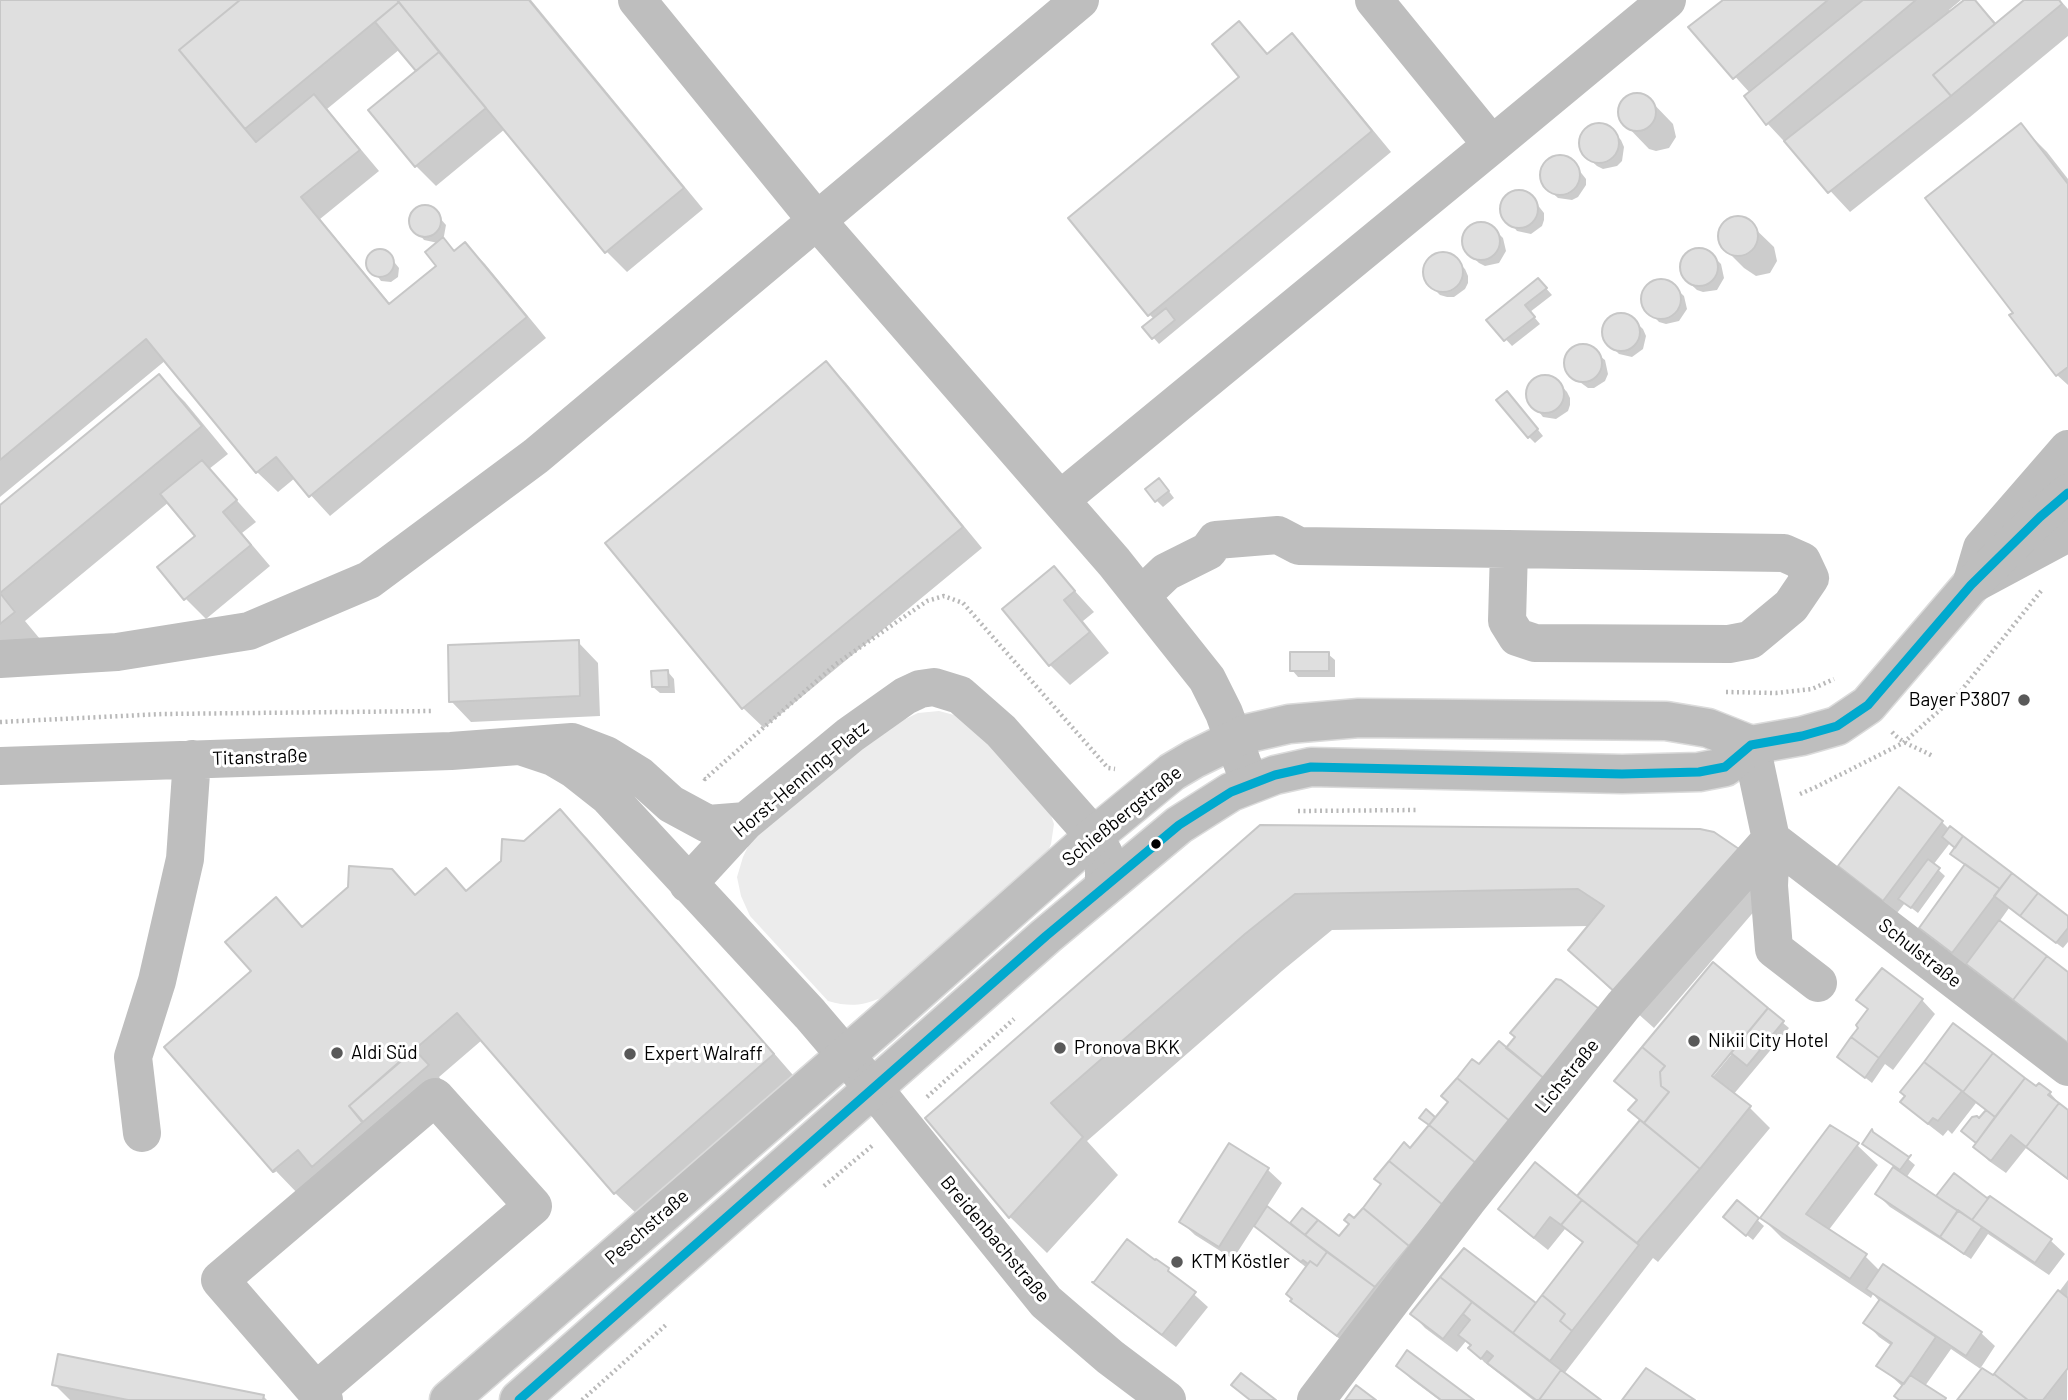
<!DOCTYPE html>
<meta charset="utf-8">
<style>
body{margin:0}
canvas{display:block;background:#fff}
</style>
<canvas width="2068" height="1400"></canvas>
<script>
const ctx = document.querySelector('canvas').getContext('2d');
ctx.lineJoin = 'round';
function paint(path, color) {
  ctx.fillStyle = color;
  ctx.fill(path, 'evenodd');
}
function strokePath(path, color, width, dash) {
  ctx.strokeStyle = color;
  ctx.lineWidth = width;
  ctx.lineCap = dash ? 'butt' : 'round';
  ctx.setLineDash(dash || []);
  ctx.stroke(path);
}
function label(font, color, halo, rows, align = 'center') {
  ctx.font = font + ' Barlow,sans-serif';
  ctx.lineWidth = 6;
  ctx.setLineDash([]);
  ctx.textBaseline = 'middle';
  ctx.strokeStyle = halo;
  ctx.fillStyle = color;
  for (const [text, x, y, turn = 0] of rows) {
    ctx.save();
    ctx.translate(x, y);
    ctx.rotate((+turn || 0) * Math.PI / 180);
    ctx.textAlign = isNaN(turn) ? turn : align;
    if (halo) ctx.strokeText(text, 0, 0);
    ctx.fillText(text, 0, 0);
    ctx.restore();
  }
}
const green = new Path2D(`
 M939,711L973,720L1047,804L1054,824L1051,844L1044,861L881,998C860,1006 850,1007 828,1001L750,916L741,896L737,877L743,857L754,834L880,731L918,713Z`);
const shadow = new Path2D(`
 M0,0H531L703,209L627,272L607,252L505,129L436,186L416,166L418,71L400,49L327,109L379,171L320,219L391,305L438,266V243L424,240L411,224L413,214L422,207L432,209L446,225L444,236L442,238L456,252L465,244L485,264L546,338L330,516L295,478L278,492L257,472L166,360L0,497Z
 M1725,0H1961L1949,10L1951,12L1967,0H1974L1997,24L2027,0H2060L2068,9V36L1970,117L1850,212L1767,123L1750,93L1691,28Z
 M1239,23L1269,55L1292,36L1312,56L1391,152L1159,344L1144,327L1154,319L1150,315L1241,77Z
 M1633,95L1647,97L1673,124L1676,137L1669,148L1656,151L1649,149L1623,122L1620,116L1622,103L1627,97Z
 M1595,126L1609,128L1621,140L1624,147L1622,161L1617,166L1603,169L1597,166L1584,154L1581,141L1589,128Z
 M2021,126L2047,152L2068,179V385L2057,375L2016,313Z
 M1557,157L1571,160L1586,179V185L1578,197L1572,200L1558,198L1545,186L1543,179L1546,165L1550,160Z
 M1522,191L1529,194L1544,213V220L1542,226L1531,234L1517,231L1502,213L1504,199L1516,192Z
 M1734,218L1747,221L1774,247L1777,261L1770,273L1756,276L1744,268L1723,247L1720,240L1722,226Z
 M1477,223L1491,226L1503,238L1506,251L1499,263L1485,266L1479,263L1466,251L1463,245L1466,231Z
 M1695,250L1709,252L1721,264L1724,278L1717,290L1703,292L1697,290L1684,278L1681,264L1684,258Z
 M378,251L387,253L399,268L398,277L391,282L381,281L369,265L371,256Z
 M1439,255L1452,257L1465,269L1468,276V283L1465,289L1454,297H1447L1440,295L1428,283L1425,276V269L1432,257Z
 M1658,281H1664L1671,284L1684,296L1687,309L1679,321L1666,324L1659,322L1647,309L1644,296L1646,289Z
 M1544,286L1552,295L1530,312L1540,324L1512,346L1489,321Z
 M1617,315L1630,317L1643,329L1646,336L1643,349L1632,357L1619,354L1607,342L1604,336L1606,322L1611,317Z
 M1579,346H1586L1605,360L1608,374L1605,381L1594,388H1588L1569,374L1566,360L1568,354Z
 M826,363L846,383L982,548L764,728L743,708L608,543Z
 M159,376L185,402L228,454L209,469L256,522L242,533L270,566L206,619L186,599L160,567L197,537L169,502L25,621L40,639L0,672V507Z
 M1541,377H1548L1555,379L1567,392L1570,398V405L1568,411L1556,419L1543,417L1528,398L1530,385Z
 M1513,399L1543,436L1535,443L1529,437Z
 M1165,486L1174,498L1163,507L1157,501Z
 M1054,568L1094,612L1083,621L1109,653L1070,685L1050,665Z
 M578,642L598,663L600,716L471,722L451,701Z
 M1328,654L1335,660V677H1298L1292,670Z
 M668,672L674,679L675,693H660L653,687Z
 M560,812L587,838L799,1082L642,1219L615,1193L482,1040L439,1077L441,1080L300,1196L274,1169L254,971L276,900L304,928L392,871L417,896L446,870L468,892Z
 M1942,822L1950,830L2068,918V942L2063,948L2009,908L1999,922L2068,975V1043L1981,977L1968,963L1966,966L1935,941L1921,928L1966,866L1952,854L1957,849L1950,843L1933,865L1945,876L1918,913L1905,903L1897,913L1854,880L1841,866Z
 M1261,827L1775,887L1654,1028L1608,987L1571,950L1590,926L1332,930L1282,971L1087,1141L1118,1175L1047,1253L1010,1217L928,1118Z
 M1560,982L1352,1348L1306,1314L1293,1300L1307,1268L1270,1239L1255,1225L1233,1259L1195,1235L1181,1222L1229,1146L1268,1170L1282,1183L1266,1208L1296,1230L1298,1228L1340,1238L1430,1126L1422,1118L1426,1112L1435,1120L1479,1066L1507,1050Z
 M1859,1000H1922L1935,1014L1893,1070L1885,1064L1872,1083L1839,1057L1861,1028L1869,1010Z
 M1768,1010L1789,1028L1733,1095L1750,1108L1770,1128L1658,1262L1653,1258L1564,1374L1598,1400H1533L1484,1362L1466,1341L1457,1352L1425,1328L1412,1314L1464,1251L1536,1305L1584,1244L1565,1229L1548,1250L1513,1222L1500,1209L1584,1204L1586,1202L1580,1196L1642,1121L1631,1110L1638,1101L1617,1081L1705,1082L1707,1084Z
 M1954,1025L2036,1088L2050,1093L2068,1113V1180L2026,1148L2006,1173L1989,1161L1975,1147L1978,1143L1970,1137L1987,1111L1976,1103L1952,1134L1948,1130L1943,1136L1916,1115L1902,1102Z
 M1864,1144L1908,1159L1915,1165L1906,1178L1946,1203L1938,1196L1988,1201L1990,1199L2051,1241L2065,1254L2049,1275L1988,1234L1971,1259L1890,1207L1877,1194L1895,1167Z
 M1857,1145L1878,1165L1828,1231L1865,1256L1880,1271L1981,1333L1995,1346L1980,1369L1982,1370L1951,1349L1925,1386L1946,1400H1900L1903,1387L1879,1365L1892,1346L1879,1337L1866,1323L1880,1302L1873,1294L1871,1298L1782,1238L1762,1218Z
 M1737,1202L1764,1226L1753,1240L1732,1223Z
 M1167,1270L1208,1307L1176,1347L1109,1296L1096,1283Z
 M2068,1280L2067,1400H1959L1994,1378Z
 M1398,1366L1471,1400H1439L1411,1379Z
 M54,1384L263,1396L267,1400H70Z`);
const building = new Path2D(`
 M0,0H240L179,50L256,142L314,94L360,150L301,197L389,304L436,266L425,252L443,237L454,251L465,242L527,317L309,497L276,457L256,473L146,339L0,460Z
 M240,0H397L399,2L245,129L179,50Z
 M397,0H529L684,188L605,253Z
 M1723,0H1828L1733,79L1688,27Z
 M1863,0H1916L1766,125L1744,96Z
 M1964,0H1975L1995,24L1933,75L1951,96L1828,193L1784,141Z
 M2024,0H2059L2062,4L1951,96L1933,75Z
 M399,2L439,52L416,71L375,22Z
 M1239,21L1267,54L1292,33L1372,131L1148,316L1068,218L1239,77L1212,44Z
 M439,52L486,108L415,167L368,110Z
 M1618 112a19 19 0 1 1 38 0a19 19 0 1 1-38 0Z
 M2021,123L2068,184V367L2056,376L2009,315L2013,313L1925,198Z
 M1579 143a20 20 0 1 1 40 0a20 20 0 1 1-40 0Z
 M1540 175a20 20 0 1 1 40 0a20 20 0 1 1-40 0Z
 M1500 209a19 19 0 1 1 38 0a19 19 0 1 1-38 0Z
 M409 221a16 16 0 1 1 32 0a16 16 0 1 1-32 0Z
 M1718 236a20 20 0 1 1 40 0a20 20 0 1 1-40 0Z
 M1462 241a19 19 0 1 1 38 0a19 19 0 1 1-38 0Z
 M1680 267a19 19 0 1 1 38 0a19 19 0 1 1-38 0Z
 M366 263a14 14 0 1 1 28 0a14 14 0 1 1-28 0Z
 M1423 272a20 20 0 1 1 40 0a20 20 0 1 1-40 0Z
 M1538,278L1547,288L1525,305L1535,317L1504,341L1486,320Z
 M1641 299a20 20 0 1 1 40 0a20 20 0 1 1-40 0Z
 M1166,308L1175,320L1152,339L1142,327Z
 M1602 332a19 19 0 1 1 38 0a19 19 0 1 1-38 0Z
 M1564 363a19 19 0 1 1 38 0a19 19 0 1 1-38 0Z
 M826,361L963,527L742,709L605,543Z
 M159,374L202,426L0,593V505Z
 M1526 394a19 19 0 1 1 38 0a19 19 0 1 1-38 0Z
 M1507,391L1538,429L1528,438L1496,400Z
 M202,460L237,500L223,512L251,545L184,600L157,567L195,536L160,494Z
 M1159,478L1169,491L1155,502L1145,489Z
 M1054,566L1075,591L1064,600L1090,632L1049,666L1002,609Z
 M0,593L15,612L0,624Z
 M579,640L580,696L449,702L448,645Z
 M1290,652H1329V671H1290Z
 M668,670L669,687H652L651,671Z
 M1899,787L1943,821L1883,901L1838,866Z
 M560,809L774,1054L614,1194L457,1013L349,1106L363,1122L312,1167L298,1150L274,1170L275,1171L273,1172L164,1047L251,971L225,942L276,897L302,927L348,887L349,866L392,869L415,895L446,868L466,891L501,861L502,839L524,841Z
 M1260,825L1700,829L1714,832L1739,849L1616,993L1568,950L1604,906L1578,889L1295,894L1245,934L1051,1103L1083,1137L1009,1218L925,1118Z
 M1950,826L1963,836L1955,848L1942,837Z
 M1963,836L2012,873L2000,889L1950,854Z
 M1928,859L1940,868L1911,908L1898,899Z
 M1965,864L2000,889L1952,953L1919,928Z
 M2012,873L2038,893L2020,916L1994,896Z
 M2038,893L2068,916V928L2056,943L2020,916Z
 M1999,920L2047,956L2013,1000L1966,964Z
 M2047,956L2068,972V1043L2013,1000Z
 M1713,962L1768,1008L1712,1076L1751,1106L1700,1169L1644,1123L1669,1092L1661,1086L1660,1072L1665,1066L1642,1047Z
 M1882,968L1923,999L1879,1058L1851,1037L1858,1028L1856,1025L1868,1009L1856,1000Z
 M1556,979L1561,980L1602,1011L1546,1080L1506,1048L1515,1037L1510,1033Z
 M1768,1008L1784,1021L1747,1066L1731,1053Z
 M1953,1023L1993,1053L1963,1092L1924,1062Z
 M1851,1037L1879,1058L1865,1078L1837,1057Z
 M1499,1041L1546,1080L1511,1122L1457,1078L1472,1059L1479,1064Z
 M1642,1047L1665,1066L1660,1072L1661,1086L1669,1092L1644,1123L1628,1110L1637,1100L1614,1081Z
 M414,1049L429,1065L363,1122L361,1121L349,1106Z
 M1993,1053L2025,1078L1995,1117L1963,1092Z
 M1924,1062L1962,1091L1938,1121L1933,1118L1928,1124L1900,1102L1905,1096L1900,1092Z
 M1457,1078L1511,1122L1477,1164L1429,1125L1448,1102L1441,1096Z
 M2025,1078L2036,1086L2039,1083L2051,1092L2048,1095L2059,1103L2026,1147L2011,1135L1991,1161L1973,1147Z
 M2059,1103L2068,1110V1179L2026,1147Z
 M1426,1109L1435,1117L1429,1125L1419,1118Z
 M1986,1110L1995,1117L1976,1143L1961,1131L1972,1117L1977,1116L1979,1118Z
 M1640,1120L1700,1169L1637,1243L1577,1196Z
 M1429,1125L1477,1164L1443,1205L1389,1161L1404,1142L1410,1148Z
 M1830,1125L1859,1143L1806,1214L1867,1254L1850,1279L1760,1218Z
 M1872,1129L1873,1132L1909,1157L1911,1155L1900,1170L1862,1144Z
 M1229,1143L1269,1168L1219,1247L1179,1222Z
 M1389,1161L1443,1205L1409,1246L1363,1208L1381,1184L1374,1179Z
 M1535,1162L1582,1200L1561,1225L1550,1217L1534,1238L1498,1209Z
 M1893,1167L1958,1211L1940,1237L1875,1194Z
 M1954,1173L1987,1198L1990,1196L1972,1220L1936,1196Z
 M1990,1196L2052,1239L2035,1263L1972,1220Z
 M1582,1200L1639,1245L1572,1331L1560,1321L1565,1314L1542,1295L1583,1242L1561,1225Z
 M1737,1200L1759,1218L1746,1236L1723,1217Z
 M1267,1206L1327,1252L1317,1266L1310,1261L1308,1264L1303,1260L1301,1262L1254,1226Z
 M1302,1208L1318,1220L1305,1235L1290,1223Z
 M1363,1208L1409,1246L1375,1287L1305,1235L1318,1220L1339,1236L1349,1224L1344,1220L1349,1214L1354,1218Z
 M1958,1210L1982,1227L1964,1254L1940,1237Z
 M1127,1239L1155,1260L1156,1259L1169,1268L1168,1271L1196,1292L1162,1335L1092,1282H1094Z
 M1464,1248L1536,1303L1513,1333L1440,1277Z
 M1327,1252L1375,1287L1337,1336L1290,1301L1292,1299L1286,1294L1310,1261L1317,1266Z
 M1883,1264L1982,1332L1966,1356L1866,1289Z
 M1440,1277L1472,1302L1443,1339L1410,1314Z
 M2058,1290L2068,1298V1368L2043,1400H2028L1994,1374Z
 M1542,1295L1565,1314L1560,1321L1572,1331L1550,1361L1513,1333Z
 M1880,1299L1936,1337L1904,1384L1876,1366L1892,1343L1863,1323Z
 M1472,1302L1561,1370L1539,1400H1536L1487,1363L1493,1356L1487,1351L1481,1359L1468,1348L1471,1345L1458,1335L1470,1320L1463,1314Z
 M1407,1350L1474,1400H1441L1396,1366Z
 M58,1354L264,1395L263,1400H128L52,1385Z
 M1646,1368L1695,1400H1622Z
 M1982,1368L1993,1375L1994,1374L2028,1400H1957Z
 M1561,1370L1601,1400H1539Z
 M1241,1373L1276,1400H1250L1231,1385Z
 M1910,1375L1946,1398L1945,1400H1899L1894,1396Z
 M1356,1385L1376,1400H1345Z`);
const path = new Path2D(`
 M1726,692L1776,693L1812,689L1834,679
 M0,722L162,714L433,711
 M1892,732C1905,746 1918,747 1934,757
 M704,778L705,779L836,664L927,601L944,596L963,603L1108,768L1115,769
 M1800,794L1816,787L1903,743L1960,692L2041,591
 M1298,811L1419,810
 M927,1097L1014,1019
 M824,1186L873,1145
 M582,1400L667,1324`);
const minor = new Path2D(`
 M637,0L818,222L1114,562L1207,679L1224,713L1250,784
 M1374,0L1492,145L1667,0
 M2068,449L1982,548L1971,585L2068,533
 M1060,500L1492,145
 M1141,596L1166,572L1208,551L1216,540L1278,535L1299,546L1784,553L1802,561L1810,578L1791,606L1750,640L1729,644L1535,643L1517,637L1507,621L1509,549
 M0,659L117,652L249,631L369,580L536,456L1080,0
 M1751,745L1771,839L1769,886L1774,949L1818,983
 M520,746L553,757L575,770L608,796L810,1014L874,1089L1046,1302L1110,1357L1167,1400
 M0,766L451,751L572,742L606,755L640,776L671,804L708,824L746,821
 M1771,839L2068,1067
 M688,884L746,821L850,735L905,696L920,689L934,687L960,695L1001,731L1094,836L1104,854V887
 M142,1133L133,1057L157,981L185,859L192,759
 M316,1391L533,1206L435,1097L220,1280L316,1391L324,1400
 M1316,1400L1467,1201L1623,1006L1771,839`);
const major = new Path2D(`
 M449,1400L884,1022L1094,836L1172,772L1194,759L1245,734L1289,724L1359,718L1666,721L1708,728L1751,745
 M519,1400L1046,936L1179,825L1231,792L1275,775L1311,767L1622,774L1699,772L1725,767L1751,745L1802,736L1837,726L1868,705L1971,585L2040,517L2068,493`);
const bus1 = new Path2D(`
 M519,1400L1046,936L1179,825L1231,792L1275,775L1311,767L1622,774L1699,772L1725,767L1751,745L1802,736L1837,726L1868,705L1971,585L2040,517L2068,493`);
const markers = [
 [2024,700,7,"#595959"],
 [1156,844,6,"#000"],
 [1694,1041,7,"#595959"],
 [1060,1048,7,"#595959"],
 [337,1053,7,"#595959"],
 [630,1054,7,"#595959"],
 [1177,1262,7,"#595959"]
];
const poiNames = [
 ["Bayer P3807",2010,700,"right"],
 ["Nikii City Hotel",1708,1041],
 ["Pronova BKK",1074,1048],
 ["Aldi Süd",351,1053],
 ["Expert Walraff",644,1054],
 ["KTM Köstler",1191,1262]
];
const streetNames = [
 ["Titanstraße",260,757,-2],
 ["Horst-Henning-Platz",801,779,-40],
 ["Schießbergstraße",1122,816,-39],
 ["Schulstraße",1920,953,38],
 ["Lichstraße",1567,1076,-51],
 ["Peschstraße",647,1227,-41],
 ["Breidenbachstraße",995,1239,50]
];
paint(green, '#ececec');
paint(shadow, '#0003');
paint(building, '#dfdfdf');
strokePath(building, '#c7c7c7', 2);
strokePath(major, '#dbdbdb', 41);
strokePath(path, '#b9b9b9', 4.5, [2, 3.5]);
strokePath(minor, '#bebebe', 38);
strokePath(major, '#bebebe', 38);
strokePath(bus1, '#00a9ce', 9);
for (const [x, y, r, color] of markers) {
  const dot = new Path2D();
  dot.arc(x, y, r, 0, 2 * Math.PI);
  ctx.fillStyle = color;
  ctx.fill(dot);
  strokePath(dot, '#fff', 2.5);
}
label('19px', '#000', '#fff', poiNames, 'left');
label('19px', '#000', '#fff', streetNames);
</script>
